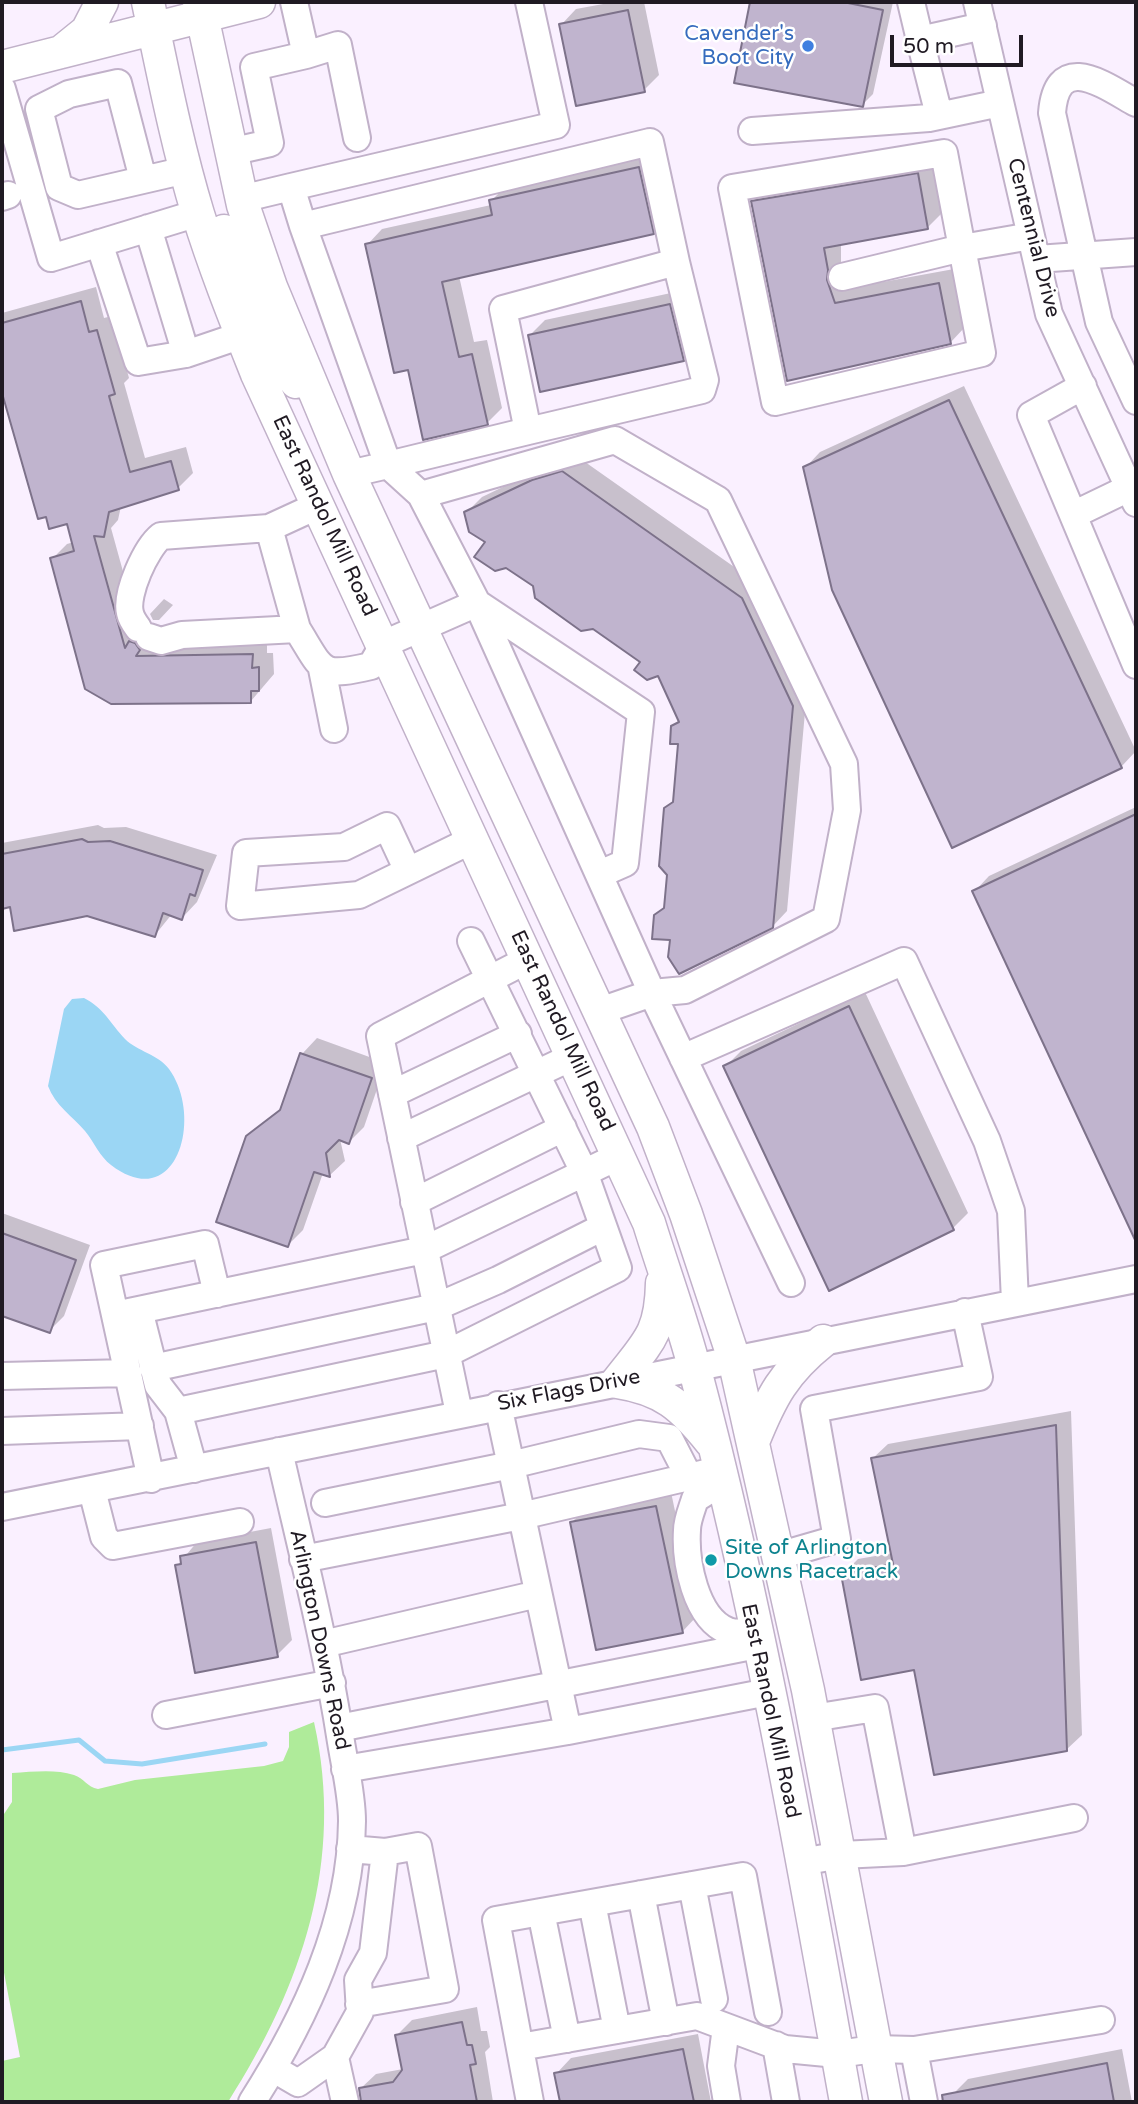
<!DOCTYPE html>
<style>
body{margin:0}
#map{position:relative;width:1138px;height:2104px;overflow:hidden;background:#faf0ff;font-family:"Varela Round",sans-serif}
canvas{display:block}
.frame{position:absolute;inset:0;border:4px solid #201a23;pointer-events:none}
.scale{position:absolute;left:890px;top:35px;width:133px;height:32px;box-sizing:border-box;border:4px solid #201a23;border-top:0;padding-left:9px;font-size:21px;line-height:24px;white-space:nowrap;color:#201a23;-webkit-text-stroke:5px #fff;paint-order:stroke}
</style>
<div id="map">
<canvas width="1138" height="2104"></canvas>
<div class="frame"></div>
<div class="scale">50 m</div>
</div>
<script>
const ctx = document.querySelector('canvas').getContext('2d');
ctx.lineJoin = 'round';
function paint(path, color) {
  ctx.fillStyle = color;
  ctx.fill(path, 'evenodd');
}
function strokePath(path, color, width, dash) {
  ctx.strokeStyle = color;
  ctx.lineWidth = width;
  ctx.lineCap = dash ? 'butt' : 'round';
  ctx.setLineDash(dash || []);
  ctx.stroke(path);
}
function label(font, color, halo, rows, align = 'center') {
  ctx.font = font + ' "Varela Round",sans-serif';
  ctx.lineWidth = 5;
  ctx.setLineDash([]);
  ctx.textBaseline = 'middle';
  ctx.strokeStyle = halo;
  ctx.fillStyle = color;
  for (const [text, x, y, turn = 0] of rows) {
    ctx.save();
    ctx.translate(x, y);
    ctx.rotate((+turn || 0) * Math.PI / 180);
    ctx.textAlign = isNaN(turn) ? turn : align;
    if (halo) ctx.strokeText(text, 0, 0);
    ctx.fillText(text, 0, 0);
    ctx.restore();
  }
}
const green = new Path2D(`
 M314,1722C345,1861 302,1986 228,2102H2V2061L20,2057L2,1962V1817L12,1802V1773C33,1772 55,1769 74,1775C84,1778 87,1787 98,1789L135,1780L264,1766L283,1761L289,1747V1732Z`);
const water = new Path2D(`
 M84,998C104,1008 110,1023 125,1039C137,1051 159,1055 169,1069C204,1117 177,1215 111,1165C100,1157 94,1142 85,1131C72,1116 55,1105 48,1086L64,1009L72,999Z`);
const shadow = new Path2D(`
 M614,2H644L659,75L644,90L561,25L576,9Z
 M752,2H893L873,94L862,105L736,81Z
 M654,153L668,218L653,233L459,276L474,342L487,340L502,408L487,423L409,367L367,245L382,229L491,205V201L506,186Z
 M933,159L943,212L928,227L841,244V264L850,288L954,269L965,327L950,343L788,379L753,201L768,186Z
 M96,287L104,318L112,316L129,378L124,383L145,458L186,447L193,473L178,488L121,506L118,520L111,528L140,633L267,640V653H273L274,674L251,701L111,702L52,559L67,544L74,542L68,522L47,515L39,517L2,386V313Z
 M685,290L698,344L683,360L530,335L545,320Z
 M964,386L1136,751L1121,767L805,468L820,452Z
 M578,457L757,583L807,690L787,911L772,927L672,939L656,915L666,906L668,874L666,808L675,799L680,743L673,727L680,720L659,673L535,585L487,541L466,513L482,497L549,465Z
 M164,599L173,605L159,620H153L150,614Z
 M1136,807V1220L1129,1224L974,892L989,876Z
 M98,825L104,828L126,827L217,855L197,902L182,918L172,914L155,935L87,914L11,905L2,907V843Z
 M865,992L968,1213L953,1228L726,1066L741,1051Z
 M317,1038L386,1063L364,1127L349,1142L340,1139L345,1161L330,1175L323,1173L303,1230L288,1245L247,1137L284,1106L302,1054Z
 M2,1213L90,1245L64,1316L49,1331L2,1314Z
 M1071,1411L1082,1735L1066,1750L915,1667L843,1574L858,1559L893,1553L872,1459L888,1444Z
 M671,1492L697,1616L682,1632L572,1522L587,1507Z
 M271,1528L292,1640L277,1655L177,1566L197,1542Z
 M477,2007L481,2031H487L490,2047L485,2052L493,2102H363L360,2089L376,2074L403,2069L397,2035L412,2020Z
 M698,2034L711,2102H561L556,2074L571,2058Z
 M1122,2049L1132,2102H955L953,2094L968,2079Z`);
const stream = new Path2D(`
 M2,1750L79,1740L105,1761L142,1764L265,1744`);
const building = new Path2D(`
 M750,2H843L883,10L863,107L734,83Z
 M628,10L645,92L576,106L559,24Z
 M639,167L654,234L442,282L459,357L472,354L488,425L423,440L408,370L394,373L365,244L492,215L489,200Z
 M918,173L928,229L824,248L828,270L827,280L835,303L939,283L951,344L787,381L751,201Z
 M81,301L89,332L97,330L115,394L109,396L130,472L171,461L179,490L109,512L104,537L94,536L125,648L129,641L135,643L140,650L136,656L253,654L252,668L259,667V691H251V703L111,704L85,689L50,558L74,551L67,524L49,529L46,517L38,519L2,393V323Z
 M670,304L684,361L540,392L528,335Z
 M949,400L1122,768L952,848L832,590L803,467Z
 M562,471L742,598L793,706L773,928L679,974L668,957L670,940L652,939L654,915L664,908L667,875L659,866L664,808L673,802L678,744H670L671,726L679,722L658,676L647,680L634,670L640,662L593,629L581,631L535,598L533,586L506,568L495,571L474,557L485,542L469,532L464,512L532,480Z
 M1136,814V1242L972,891Z
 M82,839L88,842L110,841L203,870L195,896L190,894L182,920L163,913L155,937L87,916L14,931L10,907L2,909V854Z
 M849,1006L954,1230L829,1291L723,1066Z
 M300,1053L372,1078L349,1144L339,1140L326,1153L330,1177L314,1172L288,1247L216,1222L246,1136L280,1110Z
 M2,1233L76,1260L50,1333L2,1316Z
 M1056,1425L1067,1751L934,1775L914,1670L861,1680L841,1574L893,1564L871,1458Z
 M656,1506L683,1633L596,1650L570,1522Z
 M256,1542L278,1657L195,1673L175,1565L181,1564L180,1556Z
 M462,2022L467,2045H472L476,2064L470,2065L477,2102H361L359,2088L393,2082L402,2070L395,2035Z
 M683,2049L694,2102H560L554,2073Z
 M1107,2063L1114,2102H943L942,2095Z`);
const minor = new Path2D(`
 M911,2L920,40
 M977,2L1049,314L1136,503
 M306,55L338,45L357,138
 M2,89L51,258L198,213
 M1136,103C1104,85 1057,50 1052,113L1099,322L1136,401
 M939,115L920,40L983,26
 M752,131L929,118L1000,103
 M230,152L270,143L254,67L306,55L294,2
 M143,179L118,83L69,94L39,109L59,187L78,195L186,170
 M291,187L556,125L529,2
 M2,197L8,195
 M241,199L291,187L303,226
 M148,228L186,354L242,335
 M99,243L138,362L186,354
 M1037,259L1136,252
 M842,277L962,248L944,153L732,188L775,402L982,353L962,248L1031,236
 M1083,386L1031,415L1136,665
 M528,431L702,390L705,380L676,262
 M349,474L388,465L528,431L503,309L676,262L650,142L303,226L388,465L421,495L615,440L718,500L844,764L847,810L826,919L685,990L652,993L600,1011
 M421,495L477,603L641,712L625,863L600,874
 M1073,515L1129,488
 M138,628C135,624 131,618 130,613C125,594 146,548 161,536L269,528L319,505
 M297,629C324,672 319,678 371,666L384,644L477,603L652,993L791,1283
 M149,637L161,641L182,635L297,629L269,528
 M322,669L334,729
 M408,871L387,826L344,847L246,853L240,906L359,895L474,839
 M683,1058L904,961L987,1141L1011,1211L1015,1302
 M392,1094L518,1034
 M401,1138L574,1056
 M414,1202L563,1128
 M139,1310L158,1385L178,1411
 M115,1315L424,1250L619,1156
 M153,1368L436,1307L498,1280L603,1227
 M2,1376L128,1373
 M459,1413L380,1036L529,959
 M2,1431L140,1426
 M194,1469L178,1411L446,1354L618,1268L584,1172L471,941
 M151,1479L104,1265L205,1244L217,1294
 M722,1482L695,1499C692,1509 687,1520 687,1530C685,1561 695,1618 728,1631C735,1634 746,1632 755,1632
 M92,1490L104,1537L113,1546L240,1522
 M325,1503L511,1465L639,1434L669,1438L689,1477
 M2,1507L1136,1279
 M778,1556L837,1539L814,1409L979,1377L965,1312
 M303,1559L521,1516L719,1470
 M323,1644L538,1594
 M166,1715L332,1683
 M339,1728L757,1645
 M568,1731L768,1692
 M345,1769L568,1731L498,1405
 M903,1852L1074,1818
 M801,1862L841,1855L903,1852L875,1708L813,1718
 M692,1885L714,1999
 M641,1894L666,2022
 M592,1903L617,2030
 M541,1912L567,2039
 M359,2004L445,1989L418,1846L385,1852
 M726,2027L721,2066L727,2102
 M776,2045L786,2102
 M520,2047L697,2016L785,2049L837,2054L875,2049L914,2050L1101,2020
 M914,2050L924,2102
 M335,2057L345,2102
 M274,2069L298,2083L335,2057L360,2012L358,1980L373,1953L385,1852L350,1849
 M252,2102C305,2019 351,1922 352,1821C352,1795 345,1767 341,1742C326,1644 301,1548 279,1451
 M530,2102L496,1920L743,1876L768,2012`);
const major = new Path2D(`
 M148,2C163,73 177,145 198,214C215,269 236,321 257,374L649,1223C664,1272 682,1320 695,1370C759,1610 802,1857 846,2102
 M199,2L243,205L271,287L349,474L653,1127L686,1214L734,1359L808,1690L886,2102
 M61,52L87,31L102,2
 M2,67L259,2
 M224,231L265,335L296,382
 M662,1283C661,1335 647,1343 617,1382C663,1389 682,1406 711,1442
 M753,1442C771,1397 784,1372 823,1341`);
const markers = [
 [808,46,7,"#3f7fe0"],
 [711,1560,7,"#0f9aa8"]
];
const shopNames = [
 ["Cavender's",794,34],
 ["Boot City",794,58]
];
const streetNames = [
 ["Centennial Drive",1033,238,76],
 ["East Randol Mill Road",324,516,65],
 ["East Randol Mill Road",562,1031,65],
 ["Six Flags Drive",569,1391,-11],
 ["Arlington Downs Road",319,1640,78],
 ["East Randol Mill Road",770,1711,78]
];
const cultureNames = [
 ["Site of Arlington",725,1548],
 ["Downs Racetrack",725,1572]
];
paint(green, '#afeb9a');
paint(water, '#9bd6f4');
paint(shadow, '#0003');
strokePath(stream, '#9bd6f4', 5);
paint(building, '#c0b4ce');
strokePath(building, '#7d728a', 2);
strokePath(minor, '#c1b1c9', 30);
strokePath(major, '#c1b1c9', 35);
strokePath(minor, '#fff', 26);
strokePath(major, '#fff', 32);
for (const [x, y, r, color] of markers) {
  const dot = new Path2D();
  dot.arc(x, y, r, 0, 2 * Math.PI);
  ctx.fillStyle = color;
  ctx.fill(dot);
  strokePath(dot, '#fff', 2.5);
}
label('21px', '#366cbe', '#fff', shopNames, 'right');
label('21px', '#201a23', '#fff', streetNames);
label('21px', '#0d838f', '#fff', cultureNames, 'left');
</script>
